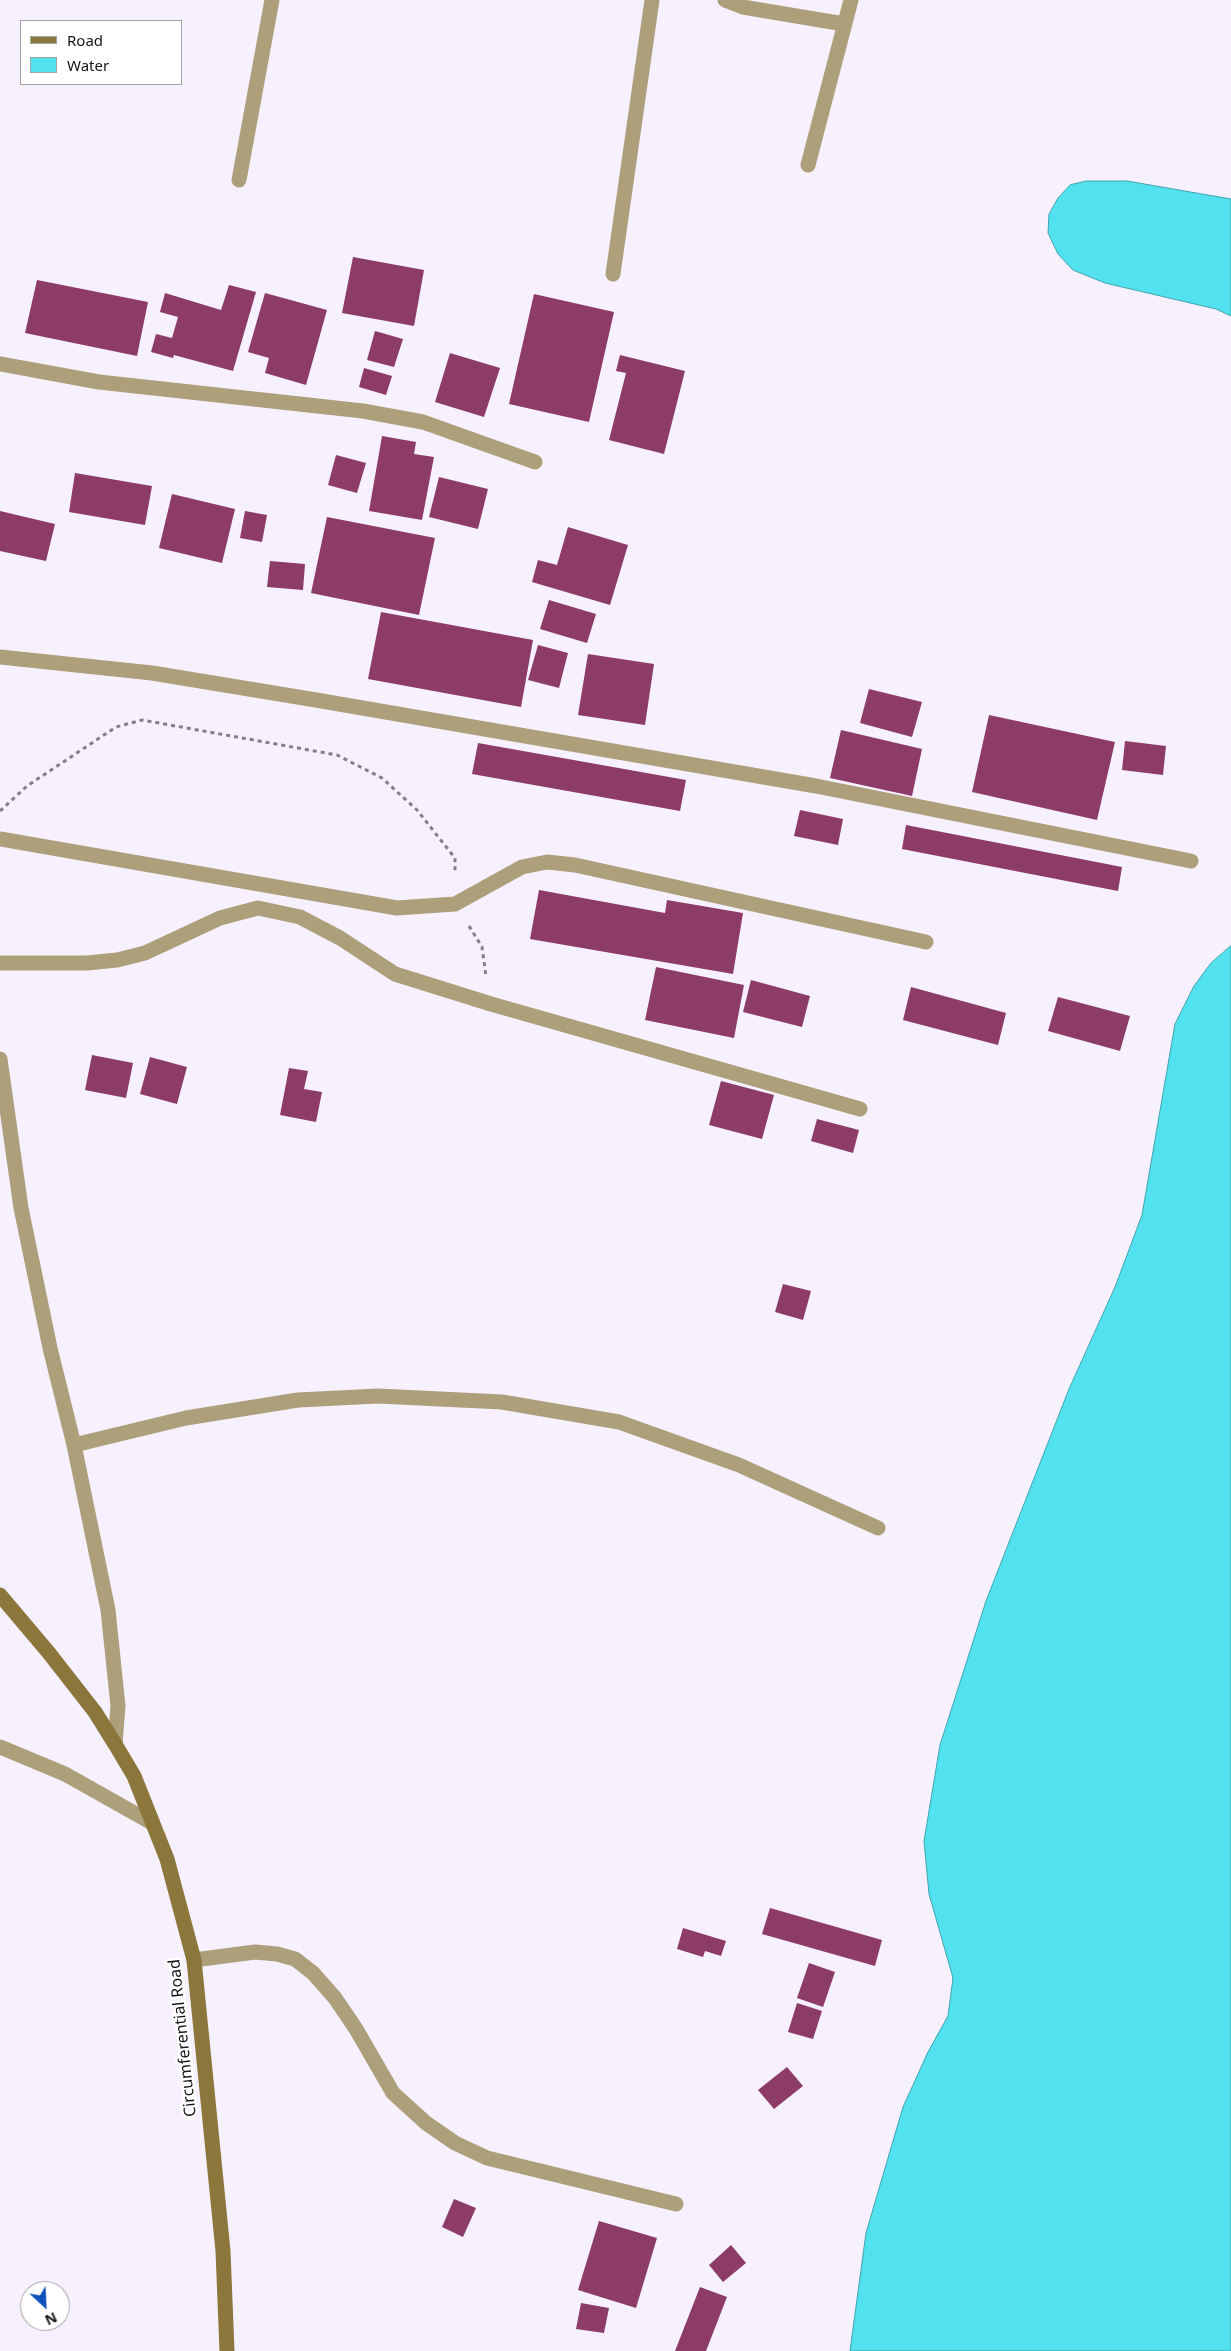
<!DOCTYPE html>
<style>
body{margin:0}
#map{position:relative;width:1231px;height:2351px;overflow:hidden;background:#f7f0fe;font-family:"Noto Sans",sans-serif}
canvas{display:block}
.legend{position:absolute;left:20px;top:20px;width:162px;height:65px;box-sizing:border-box;background:#fff;border:1px solid #a2a1a3;margin:0;padding:6px 9px;list-style:none;font-size:15px;color:#161319}
.legend li{display:flex;align-items:center;gap:10px;height:25px}
.legend b{width:25px;border:1px solid #a2a1a3}
.north{position:absolute;left:20px;top:2281px;width:50px;height:50px;box-sizing:border-box;background:#fff;border:1px solid #a2a1a3;border-radius:50%;rotate:155deg;font-size:14px;font-weight:700;line-height:20px;text-align:center;color:#161319}
.north::after{content:'';display:block;margin:auto;width:18px;height:22px;background:#0f52bd;clip-path:polygon(50% 0,100% 100%,50% 72%,0 100%)}
</style>
<div id="map">
<canvas width="1231" height="2351"></canvas>
<ul class="legend">
<li><b style="height:6px;background:#8b763b"></b>Road</li>
<li><b style="height:14px;background:#52e1ee"></b>Water</li>
</ul>
<div class="north">N</div>
</div>
<script>
const ctx = document.querySelector('canvas').getContext('2d');
ctx.lineJoin = 'round';
function paint(path, color) {
  ctx.fillStyle = color;
  ctx.fill(path, 'evenodd');
}
function strokePath(path, color, width, dash) {
  ctx.strokeStyle = color;
  ctx.lineWidth = width;
  ctx.lineCap = dash ? 'butt' : 'round';
  ctx.setLineDash(dash || []);
  ctx.stroke(path);
}
function label(font, color, halo, rows, align = 'center') {
  ctx.font = font + ' "Noto Sans",sans-serif';
  ctx.lineWidth = 5;
  ctx.setLineDash([]);
  ctx.textBaseline = 'middle';
  ctx.strokeStyle = halo;
  ctx.fillStyle = color;
  for (const [text, x, y, turn = 0] of rows) {
    ctx.save();
    ctx.translate(x, y);
    ctx.rotate((+turn || 0) * Math.PI / 180);
    ctx.textAlign = isNaN(turn) ? turn : align;
    if (halo) ctx.strokeText(text, 0, 0);
    ctx.fillText(text, 0, 0);
    ctx.restore();
  }
}
const water = new Path2D(`
 M1087,181H1127L1231,199V316L1216,309L1105,283L1073,270L1058,254L1048,233L1049,214L1058,198L1070,185Z
 M1231,946V2351H850L866,2233L903,2107L928,2052L948,2016L953,1978L929,1894L924,1841L940,1745L986,1601L1069,1389L1115,1287L1142,1215L1175,1024L1194,986L1211,963Z`);
const building = new Path2D(`
 M353,257L424,270L414,326L342,313Z
 M37,280L148,302L137,356L25,333Z
 M229,285L256,292L233,371L174,355L173,358L151,352L156,334L172,338L178,317L160,312L165,293L221,310Z
 M265,293L327,310L306,385L265,373L269,358L248,352Z
 M534,294L614,312L589,422L509,404Z
 M375,331L403,339L394,367L367,360Z
 M450,353L500,368L484,417L435,402Z
 M620,355L685,371L664,454L609,440L626,373L616,371Z
 M364,368L392,376L386,395L359,387Z
 M382,436L416,442L414,454L434,457L422,520L369,511Z
 M336,455L366,463L357,493L328,485Z
 M75,473L152,486L145,525L69,512Z
 M439,477L488,489L478,529L429,517Z
 M172,494L235,509L222,563L159,548Z
 M0,511L55,524L46,561L0,551Z
 M245,511L267,515L262,542L240,538Z
 M327,517L435,538L419,615L311,593Z
 M568,527L628,545L610,605L532,582L538,560L557,565Z
 M270,561L305,564L303,590L267,587Z
 M549,600L596,614L587,643L540,629Z
 M381,612L533,640L521,707L368,679Z
 M538,645L568,653L559,688L528,680Z
 M588,654L654,664L645,725L578,715Z
 M869,689L922,702L912,737L860,723Z
 M989,715L1115,742L1097,820L972,792Z
 M841,730L922,749L912,796L830,778Z
 M1125,741L1166,746L1163,775L1122,770Z
 M478,743L686,780L680,811L472,774Z
 M800,810L843,819L838,845L794,836Z
 M906,825L1122,867L1118,891L902,849Z
 M539,890L665,913L667,900L743,913L733,974L530,939Z
 M656,967L744,985L734,1038L645,1020Z
 M751,980L810,996L802,1027L743,1012Z
 M911,987L1006,1013L998,1045L903,1020Z
 M1058,997L1130,1016L1120,1051L1048,1031Z
 M92,1055L133,1063L126,1098L85,1090Z
 M150,1057L187,1067L177,1104L140,1094Z
 M289,1068L308,1071L304,1089L322,1092L316,1122L280,1115Z
 M721,1081L774,1095L762,1139L709,1125Z
 M817,1119L859,1130L853,1153L811,1141Z
 M783,1284L811,1291L803,1320L775,1312Z
 M770,1908L882,1940L875,1966L762,1934Z
 M683,1928L726,1941L721,1956L705,1951L703,1957L677,1949Z
 M809,1963L835,1972L823,2007L797,1998Z
 M797,2003L822,2011L813,2039L788,2032Z
 M787,2067L803,2086L774,2109L758,2090Z
 M454,2199L476,2208L463,2237L442,2227Z
 M599,2221L657,2238L636,2308L578,2290Z
 M731,2245L746,2263L723,2282L709,2265Z
 M700,2287L727,2297L706,2351H675Z
 M581,2303L609,2308L604,2333L576,2329Z`);
const path = new Path2D(`
 M0,811L27,786L116,727L142,720L337,755L382,778L417,810L455,858V874
 M469,926L482,947L486,976`);
const lane = new Path2D(`
 M808,165L851,0`);
const street = new Path2D(`
 M725,0L743,7L844,24
 M239,180L272,0
 M613,274L652,0
 M0,364L99,382L363,411L423,422L535,462
 M0,657L152,673L316,700L816,786L1191,861
 M0,839L397,908L455,904L522,867L547,862L575,865L926,942
 M0,963H87L117,960L145,953L220,918L258,908L300,917L340,938L395,974L491,1004L860,1109
 M0,1059L21,1208L50,1348L74,1445L108,1610L118,1706L115,1744
 M74,1445L186,1418L298,1400L378,1396L502,1402L619,1422L739,1465L878,1528
 M0,1747L65,1774L152,1823
 M194,1960L255,1952L277,1954L295,1959L313,1973L335,1998L356,2029L393,2093L426,2123L455,2143L487,2158L676,2204`);
const secondary = new Path2D(`
 M0,1595L49,1653L95,1712L115,1744L134,1776L167,1859L194,1960L223,2251L227,2351`);
const streetNames = [
 ["Circumferential Road",183,2038,-96]
];
paint(water, '#52e1ee');
strokePath(water, '#40a3ae', 1);
paint(building, '#8c3c67');
strokePath(path, '#837e88', 3, [4, 4]);
strokePath(lane, '#ad9f7a', 15);
strokePath(street, '#ad9f7a', 15);
strokePath(secondary, '#8b763b', 15);
label('16px', '#161319', '#fff', streetNames);
</script>
